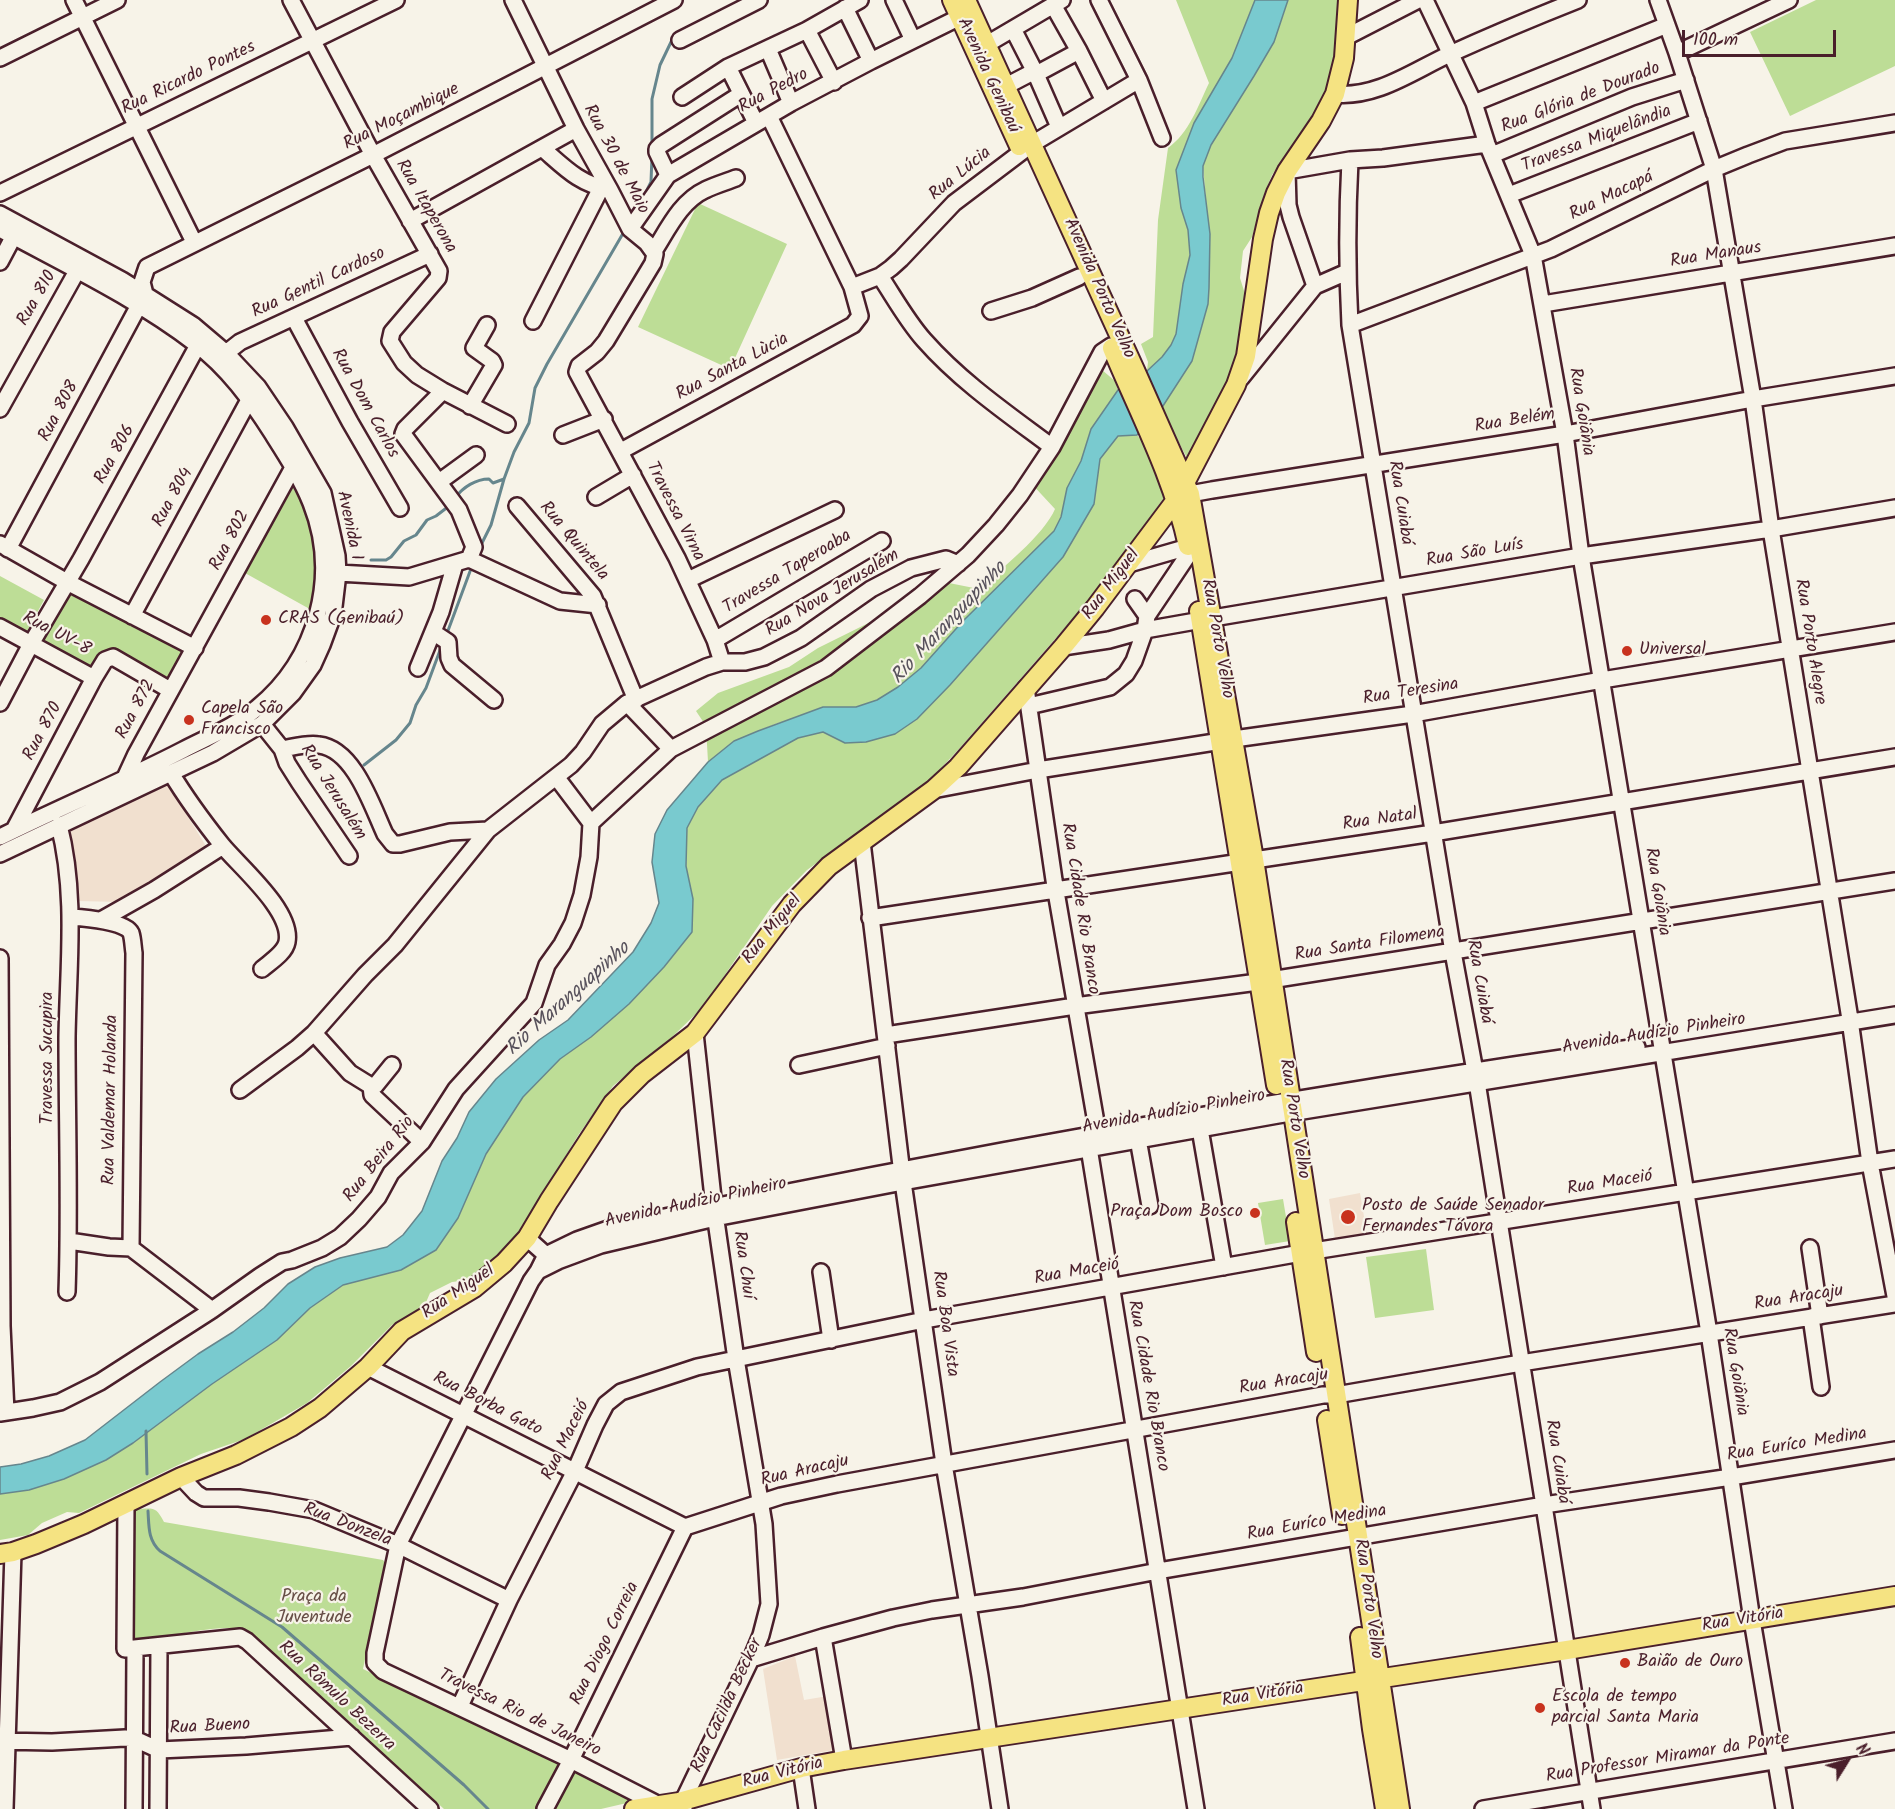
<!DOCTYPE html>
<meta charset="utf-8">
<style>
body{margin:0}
#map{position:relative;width:1895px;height:1809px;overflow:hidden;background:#f7f3e8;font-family:Kalam,sans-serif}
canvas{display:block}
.north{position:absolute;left:1817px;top:1731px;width:60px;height:60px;-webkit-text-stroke:4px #f7f3e8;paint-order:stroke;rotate:53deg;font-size:16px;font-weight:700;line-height:24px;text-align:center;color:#4a1f2b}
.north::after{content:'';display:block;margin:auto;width:21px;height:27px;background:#4a1f2b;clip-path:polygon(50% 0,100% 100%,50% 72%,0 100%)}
.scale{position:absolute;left:1682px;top:30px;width:154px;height:27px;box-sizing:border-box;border:3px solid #4a1f2b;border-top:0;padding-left:8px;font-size:18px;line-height:21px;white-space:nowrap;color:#4a1f2b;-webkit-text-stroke:4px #f7f3e8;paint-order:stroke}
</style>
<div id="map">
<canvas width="1895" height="1809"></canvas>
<div class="north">N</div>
<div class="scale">100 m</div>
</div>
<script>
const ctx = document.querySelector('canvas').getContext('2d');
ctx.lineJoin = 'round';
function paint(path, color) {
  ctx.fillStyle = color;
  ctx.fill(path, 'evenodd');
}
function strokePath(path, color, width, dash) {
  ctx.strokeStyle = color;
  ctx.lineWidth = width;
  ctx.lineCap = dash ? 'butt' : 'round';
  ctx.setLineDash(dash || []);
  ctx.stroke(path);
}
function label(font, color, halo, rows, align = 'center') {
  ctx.font = font + ' Kalam,sans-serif';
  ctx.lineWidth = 4.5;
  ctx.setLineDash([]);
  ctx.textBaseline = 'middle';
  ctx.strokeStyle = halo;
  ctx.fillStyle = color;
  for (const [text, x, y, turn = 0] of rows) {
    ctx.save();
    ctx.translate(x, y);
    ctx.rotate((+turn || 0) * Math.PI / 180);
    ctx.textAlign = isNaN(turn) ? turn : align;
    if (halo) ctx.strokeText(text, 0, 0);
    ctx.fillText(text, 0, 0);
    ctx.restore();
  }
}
const built = new Path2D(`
 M168,784L209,851L121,902L77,901L76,860L69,831Z
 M1360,1193L1367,1234L1335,1239L1329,1199Z
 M795,1656L804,1700L828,1696L834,1740V1750L777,1760L763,1669Z`);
const green = new Path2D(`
 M1176,0H1255L1232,58L1222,78L1181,208L1188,230L1190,255L1183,284L1176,334L1171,345L1162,357L1147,371L1148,362L1141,344L1153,337L1158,220L1168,148C1189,133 1198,106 1209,83Z
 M1288,0H1340L1335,56L1327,89L1317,108L1272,175L1265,192L1252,237L1243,251L1240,278L1245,294L1243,330L1235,362L1221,396L1187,458L1161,409L1192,361L1208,304L1210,247L1203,166L1211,145L1254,76L1283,16Z
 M1816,0H1895V66L1790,116L1750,32Z
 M698,203L787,244L730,369L638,327Z
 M1095,364L1115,381L1118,390L1091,429L1081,461L1067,488L1061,517L1055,531L963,621L921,668L898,687L877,700L856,707H841L778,723L758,731L734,741L708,762L706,726L696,711L718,693L789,667L818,648L949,583L979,589C1001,569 1044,535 1055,509L1029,481Z
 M1137,435L1144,444L1166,495L1097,591L959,749L927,783L807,870L772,906L703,1007L671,1038L613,1086L579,1134L517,1235L496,1259L468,1280L452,1282L430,1293L424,1307L392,1325L351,1366L307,1403L245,1439L201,1454L79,1513L67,1512L42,1523L28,1535L0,1540V1494L29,1490L64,1479L106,1460L133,1443L212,1384L277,1340L310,1308L343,1285L401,1270L458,1218L486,1154L523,1097L560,1059L591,1037L629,1004L693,899L686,866L687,828L698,807L722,780L798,738L823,732L845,743L950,685L1063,557L1094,504L1100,459L1118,436Z
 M295,486L312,527L320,577L315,612L245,573L291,487Z
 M0,576L44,600L26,633L0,618Z
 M75,591L185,653L173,684L112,654L91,670L41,645L39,636L69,594Z
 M1283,1199L1290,1241L1265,1245L1258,1203Z
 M1426,1249L1434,1310L1375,1318L1366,1257Z
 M135,1509C153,1509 155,1505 164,1522L383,1560L385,1563L363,1669L556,1761L558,1764L557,1767L535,1809H444L252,1633C228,1618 162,1642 132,1639L133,1510Z
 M576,1770L630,1800L631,1802L601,1809H552L573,1771Z`);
const water = new Path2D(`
 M1255,0H1288L1274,42L1254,76L1211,145L1203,166V177L1210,234L1209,288L1208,304L1192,361L1161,409L1137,435L1118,436L1100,459L1094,504L1063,557L950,685L917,719L895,734L866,742L845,743L823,732L798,738L722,780L698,807L687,828L686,866L693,899L692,932L664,967L629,1004L591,1037L560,1059L523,1097L486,1154L458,1218L436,1250L401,1270L343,1285L310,1308L277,1340L212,1384L133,1443L106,1460L64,1479L29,1490L0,1494V1467L21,1464L49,1456L85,1440L160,1382L198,1354L233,1332L264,1308L288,1284L315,1267L340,1258L387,1247L403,1235L422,1211L442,1161L457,1138L469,1112L496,1079L539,1040L568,1020L633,952L651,923L659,903L652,862L655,834L667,810L708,762L734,741L758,731L823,707H856L877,700L898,687L921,668L963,621L1054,531L1061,517L1067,488L1081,461L1091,429L1118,390L1147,371L1162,357L1171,345L1176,334L1183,284L1190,255L1188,230L1181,208L1176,170L1194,123L1232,58Z`);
const stream = new Path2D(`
 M688,28L700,21
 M652,146V99L660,65L672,40L675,38
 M643,198L651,182L652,156
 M455,498C463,487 476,479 489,479L493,483L504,479
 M479,549L491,525L504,479L514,452L529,423L535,388L547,364L625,230
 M371,560H386L391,557L404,541L416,535L427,520L436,516L449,506
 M446,636L472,566
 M364,765L396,740L410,723L416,705L426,688L442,645
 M146,1431L147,1474
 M148,1511C149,1527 148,1540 160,1551L282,1627L464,1785L488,1809`);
const minor = new Path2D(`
 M74,0L194,242
 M291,0L373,155L439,271L438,278L392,332L390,341L404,363L417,375L443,391L507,424
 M513,0L576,129L610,190L630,229L647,243L655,254L653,263L606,341L597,352L579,366L577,372L677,558L715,640L722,662
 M894,0L913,40
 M1099,0L1139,80L1162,138
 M1425,0L1474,103L1487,144L1533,255L1565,434L1581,556L1709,1333L1752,1620L1784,1809
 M1658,0L1677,53L1714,169L1753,399L1771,529L1849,1013L1870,1163L1895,1296
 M1053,5L1079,51L1104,101
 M845,8L871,61
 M1013,29L1035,72L1059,127
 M807,30L834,82
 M1346,37L1418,0
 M680,40L759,0
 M768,49L791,103
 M977,50L1062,0
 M1677,53L1789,0
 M0,58L117,0
 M728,67L756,123
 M1006,86L1031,73L1040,72L1079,51
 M1335,94C1377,98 1413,71 1450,54C1492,35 1535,17 1578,0
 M682,97L728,67L807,30L860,0
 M1474,103L1667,25
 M542,148C563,166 580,185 609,189
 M1492,155L1632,97L1686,80
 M1350,160C1347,216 1347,270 1350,325L1453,952L1477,1082L1592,1809
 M668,175L657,152V149L661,145L741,94
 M0,193L396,0
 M1509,195L1699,121
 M0,214L122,280L193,325L226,353L258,387L285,427L323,493L337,556L338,573L333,615L322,645L313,665L293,693L262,724L213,753L0,854
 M410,221L576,129
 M0,229C66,265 136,298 196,344C227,367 251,400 272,433C286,455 301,478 311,503C340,576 317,659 257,708C236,726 208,737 183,750C123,781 61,807 0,837
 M630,229L668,175L791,103L871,61L960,17
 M654,251C668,229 681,201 705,190C715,185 726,182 736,178
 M0,262L17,230
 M880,276C894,297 907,321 924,340C961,382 1008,414 1052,447
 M1315,286L1291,217L1288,205L1287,171L1350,160L1383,158L1487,144
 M852,287L880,276L891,268L901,259L954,203L1032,144L1139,80
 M1543,304L1895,246
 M991,311L1032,298L1079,277
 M294,318L350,422L400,508
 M533,321L601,188
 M1350,325L1551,249L1714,169L1748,155L1785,141L1895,123
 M226,353L240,342L430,254
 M1241,378L1315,286L1347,272
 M443,391L405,429L403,434L459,510L474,547L469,559
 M470,406L494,365L492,361L474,348L487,325
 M0,409L77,271
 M563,435L604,419
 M621,451L853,325L860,316L852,287L769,116
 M439,482L476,455
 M596,497L633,475
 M1180,498L1190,494L1212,490L1565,434L1753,399L1895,376
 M517,506L593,596L636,700
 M0,544L67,582L195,648
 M8,549L145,294L142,282L147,267L373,155L674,0
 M1129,564L1188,547
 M338,573L409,577L469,559L560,601L598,605
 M688,580L835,510
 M1135,599L1147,616
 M132,616L250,398
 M0,627L94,678
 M433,632L448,642L449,658L452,665L494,700
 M715,640L882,541
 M1063,647L1109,640L1145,630L1213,618L1581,556L1771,529L1895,508
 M418,668L441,612L455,564
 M1026,688L1054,880L1098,1134L1089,1148L1196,1809
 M0,703L31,644L81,559L198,345
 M627,703L671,749
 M1029,706L1110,687L1126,674L1134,661L1145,630L1147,616L1188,555
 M262,724L282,749C294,747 307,743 319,745C354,749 372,806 385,834L393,844H400L450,832L488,830L571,765L583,752L602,724L627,703L706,667L722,662H745L764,657L801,638L871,589L911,568L946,559L958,564
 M282,749L287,763L299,782L349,856
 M171,773C186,798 203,821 222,845C240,867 293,911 287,942C285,953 270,962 262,969
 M124,784V780L136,754L296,462
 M933,790L1038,770L1234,739L1413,714L1602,680L1895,632
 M591,823L671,749L826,668L920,596L968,555L996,525L1020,495L1052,447L1102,352L1111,346
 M59,825C77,894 68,967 67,1038C67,1123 70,1207 67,1292
 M14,830L94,678L105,660L113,657L170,690
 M862,842L903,1182L944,1464L980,1676L1000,1809
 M70,917C83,918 126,921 131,933C133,939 133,947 134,953L131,1248
 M870,918L1433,833L1895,757
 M101,920L154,890L223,846
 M0,958L2,1326L6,1412
 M314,1033L350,1073L371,1086H375L392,1065
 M886,1035L1075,1006L1258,982L1895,881
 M799,1065L887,1046
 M371,1086L372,1095L422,1142
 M240,1090L297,1048L314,1033L365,975L395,945L488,830
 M1200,1129L1224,1267
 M1138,1139L1150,1206
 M527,1238L546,1255L538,1271L531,1281L398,1545L375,1653V1663L383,1671L571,1760L657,1804
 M69,1241L109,1247L131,1248L212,1310
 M1810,1248L1820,1316
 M546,1255L577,1240L611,1228C952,1157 1293,1096 1637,1047
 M538,1271L558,1261L601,1245L715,1218L903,1182L1278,1115L1895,1015
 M821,1272L831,1340
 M1811,1317L1821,1387
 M368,1367L685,1527
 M0,1413L33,1408L60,1402L100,1382L212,1310L260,1276L282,1262L292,1260L322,1248L340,1237L359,1219L378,1197L391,1173L422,1142L456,1089L534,1003L547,965L562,944L573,923L582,895L589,857L591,823L557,778
 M181,1477L196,1493L204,1498H239L269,1502L314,1510L398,1545L509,1600
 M126,1503L125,1649L240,1637L247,1641L430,1809
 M685,1527L781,1496L837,1484L1323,1395H1336L1521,1363L1895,1304
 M823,1637L844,1760
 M751,1659L823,1637L893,1618L932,1610L1023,1597L1158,1571L1544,1505L1731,1477L1895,1450
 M460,1706L509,1600L575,1471L595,1425L606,1404L621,1392L697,1367L924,1320L1301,1253L1895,1159
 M0,1741L52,1742L125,1738L135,1739L159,1750L246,1746L352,1737
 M801,1768L807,1809
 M5,1809L13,1552
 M134,1809L135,1649
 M158,1809L159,1646
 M545,1809L571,1760L685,1527
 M684,1809L683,1801L751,1659L761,1635L769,1604L764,1524L736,1359L714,1207L695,1033
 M1483,1809L1895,1741`);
const major = new Path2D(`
 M952,0L1019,146
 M966,0L1135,370L1190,494L1254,859L1400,1809
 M1112,348C1139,413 1173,476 1188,546
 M1199,611L1276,1085
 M1296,1222L1316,1352
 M1327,1420L1342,1515
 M0,1554L13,1552L36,1544L84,1524L181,1477L236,1455L291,1427L320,1408L368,1367L402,1331L474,1288L504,1263L527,1238L549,1201L613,1103L642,1074L695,1033L792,904L829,866L933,790L958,767L1063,647L1095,608L1176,500L1236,385L1246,356L1263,239L1269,213L1276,193L1287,171L1321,121L1335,94L1344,58L1348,0
 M1360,1637L1372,1729L1385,1809
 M634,1809L679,1802L801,1768L844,1760L1567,1650L1895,1596`);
const markers = [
 [266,620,6,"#c8321e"],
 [1627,651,6,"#c8321e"],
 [189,720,6,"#c8321e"],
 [1255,1213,6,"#c8321e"],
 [1348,1217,8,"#c8321e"],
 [1625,1663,6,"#c8321e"],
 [1540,1708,6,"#c8321e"]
];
const streetNames = [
 ["Avenida Genibaú",987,76,65],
 ["Rua Ricardo Pontes",189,79,-26],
 ["Rua Pedro",774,92,-28],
 ["Rua Glória de Dourado",1581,99,-21],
 ["Rua Moçambique",402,118,-27],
 ["Travessa Miquelândia",1597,140,-21],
 ["Rua 30 de Maio",615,160,62],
 ["Rua Lúcia",961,175,-39],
 ["Rua Macapá",1612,197,-26],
 ["Rua Itaperona",425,207,60],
 ["Rua Manaus",1716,256,-9],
 ["Rua Gentil Cardoso",319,284,-25],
 ["Avenida Porto Velho",1098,289,66],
 ["Rua 810",38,299,-60],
 ["Rua Santa Lùcia",733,368,-28],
 ["Rua Dom Carlos",364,404,61],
 ["Rua 808",60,412,-62],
 ["Rua Goiânia",1580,412,81],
 ["Rua Belém",1515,422,-9],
 ["Rua 806",116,455,-61],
 ["Rua 804",174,498,-61],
 ["Rua Cuiabá",1399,503,81],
 ["Travessa Virna",674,512,63],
 ["Avenida I",348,526,78],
 ["Rua 802",231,541,-62],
 ["Rua Quintela",573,542,50],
 ["Rua São Luís",1475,554,-10],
 ["Travessa Taperoaba",788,573,-31],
 ["Rua Miguel",1112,585,-53],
 ["Rua Nova Jerusalém",833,594,-31],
 ["Rua UV-8",56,635,28],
 ["Rua Porto Velho",1216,639,80],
 ["Rua Porto Alegre",1809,642,81],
 ["Rua Teresina",1411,693,-9],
 ["Rua 872",137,710,-62],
 ["Rua 870",44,732,-62],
 ["Rua Jerusalém",332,793,58],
 ["Rua Natal",1380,821,-8],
 ["Rua Goiânia",1656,892,81],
 ["Rua Cidade Rio Branco",1079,909,81],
 ["Rua Miguel",773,930,-51],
 ["Rua Santa Filomena",1370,945,-9],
 ["Rua Cuiabá",1478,982,80],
 ["Avenida Audízio Pinheiro",1654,1035,-9],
 ["Travessa Sucupira",49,1058,-90],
 ["Rua Valdemar Holanda",112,1100,-89],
 ["Avenida Audízio Pinheiro",1174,1113,-10],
 ["Rua Porto Velho",1293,1119,81],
 ["Rua Beira Rio",380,1160,-52],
 ["Rua Maceió",1610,1184,-9],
 ["Avenida Audízio Pinheiro",696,1204,-12],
 ["Rua Chuí",742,1265,82],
 ["Rua Maceió",1077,1273,-10],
 ["Rua Miguel",459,1293,-34],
 ["Rua Aracaju",1799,1299,-9],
 ["Rua Boa Vista",944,1324,82],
 ["Rua Goiânia",1734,1372,81],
 ["Rua Aracaju",1284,1383,-9],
 ["Rua Cidade Rio Branco",1147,1386,80],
 ["Rua Borba Gato",487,1405,27],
 ["Rua Maceió",567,1441,-64],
 ["Rua Euríco Medina",1797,1446,-9],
 ["Rua Cuiabá",1556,1462,81],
 ["Rua Aracaju",805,1472,-13],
 ["Rua Euríco Medina",1317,1524,-10],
 ["Rua Donzela",347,1526,21],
 ["Rua Porto Velho",1367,1599,82],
 ["Rua Vitória",1743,1621,-9],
 ["Rua Diogo Correia",606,1644,-64],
 ["Rua Vitória",1263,1696,-9],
 ["Rua Rômulo Bezerra",336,1697,43],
 ["Rua Cacilda Becker",728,1706,-65],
 ["Travessa Rio de Janeiro",519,1714,26],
 ["Rua Bueno",210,1728,-3],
 ["Rua Professor Miramar da Ponte",1668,1759,-9],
 ["Rua Vitória",783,1774,-14]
];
const poiNames = [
 ["CRAS (Genibaú)",278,620],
 ["Universal",1639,651],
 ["Capela São",201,710],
 ["Francisco",201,731],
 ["Posto de Saúde Senador",1362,1207],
 ["Fernandes Távora",1362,1228],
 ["Praça Dom Bosco",1243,1213,"right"],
 ["Baião de Ouro",1637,1663],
 ["Escola de tempo",1552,1698],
 ["parcial Santa Maria",1552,1719]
];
const parkNames = [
 ["Praça da",314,1598],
 ["Juventude",314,1619]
];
const waterNames = [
 ["Rio Maranguapinho",950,624,-47],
 ["Rio Maranguapinho",569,1000,-42]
];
paint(built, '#f1e0cf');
paint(green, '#bddd96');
paint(water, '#79cacf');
strokePath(water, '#66868d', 1.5);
strokePath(stream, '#66868d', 3);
strokePath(minor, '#4a1f2b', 20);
strokePath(major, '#4a1f2b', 22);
strokePath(minor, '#f7f3e8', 15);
strokePath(major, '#f5e382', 18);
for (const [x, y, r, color] of markers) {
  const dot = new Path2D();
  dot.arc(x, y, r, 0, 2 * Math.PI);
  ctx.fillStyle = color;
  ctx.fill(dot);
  strokePath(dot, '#f7f3e8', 2);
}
label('18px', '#4a1f2b', '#f7f3e8', streetNames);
label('18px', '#4a1f2b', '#f7f3e8', poiNames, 'left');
label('18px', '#674e46', '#f7f3e8', parkNames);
label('italic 20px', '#58525c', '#f7f3e8', waterNames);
</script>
